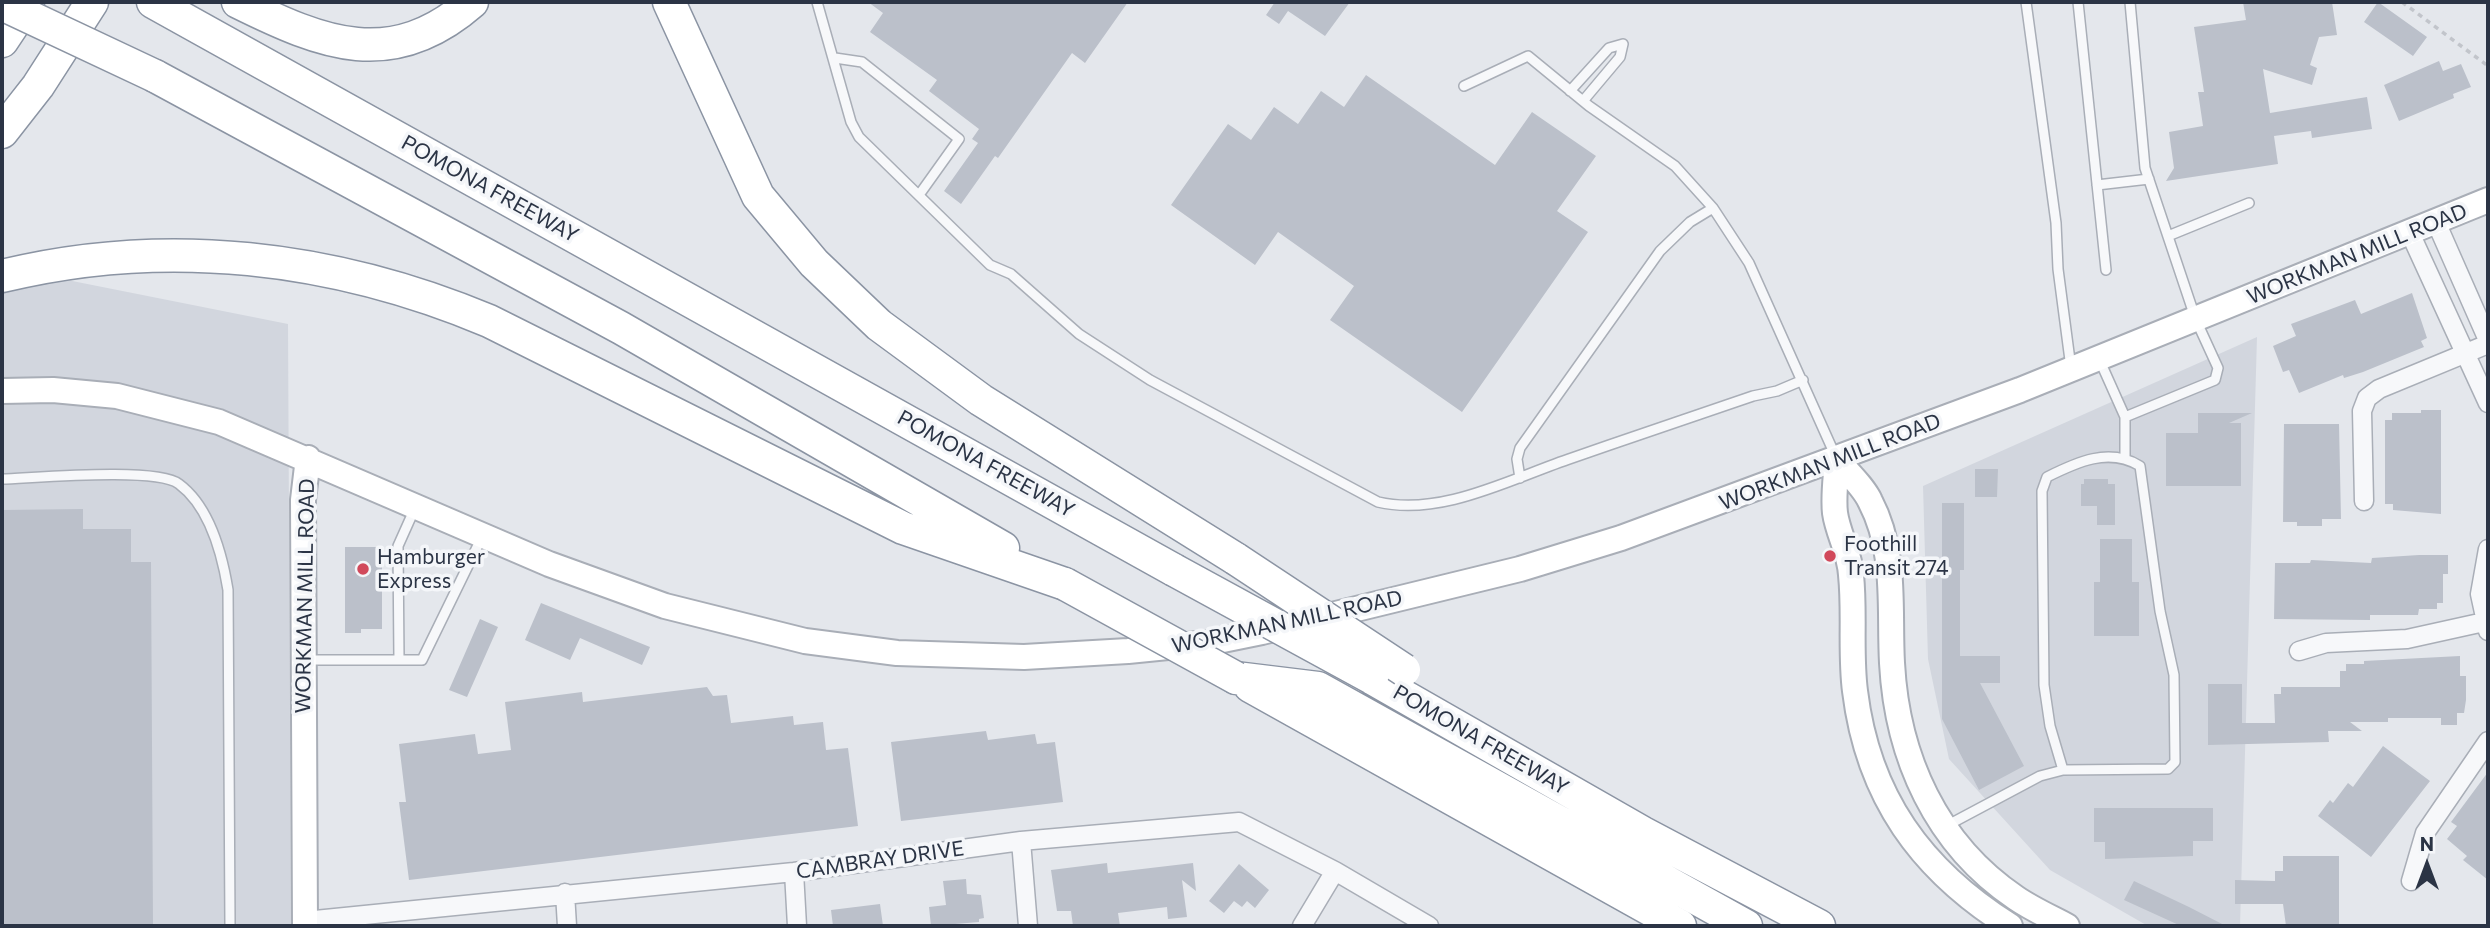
<!DOCTYPE html>
<style>
body{margin:0}
#map{position:relative;width:2490px;height:928px;overflow:hidden;background:#e4e7ec;font-family:Commissioner,sans-serif}
canvas{display:block}
.frame{position:absolute;inset:0;border:4px solid #2b3445;pointer-events:none}
.north{position:absolute;left:2392px;top:830px;width:70px;height:70px;-webkit-text-stroke:5px #f4f6f9;paint-order:stroke;rotate:0deg;font-size:19px;font-weight:700;line-height:28px;text-align:center;color:#2b3445}
.north::after{content:'';display:block;margin:auto;width:24px;height:32px;background:#2b3445;clip-path:polygon(50% 0,100% 100%,50% 72%,0 100%)}
</style>
<div id="map">
<canvas width="2490" height="928"></canvas>
<div class="frame"></div>
<div class="north">N</div>
</div>
<script>
const ctx = document.querySelector('canvas').getContext('2d');
ctx.lineJoin = 'round';
function paint(path, color) {
  ctx.fillStyle = color;
  ctx.fill(path, 'evenodd');
}
function strokePath(path, color, width, dash) {
  ctx.strokeStyle = color;
  ctx.lineWidth = width;
  ctx.lineCap = dash ? 'butt' : 'round';
  ctx.setLineDash(dash || []);
  ctx.stroke(path);
}
function label(font, color, halo, rows, align = 'center') {
  ctx.font = font + ' Commissioner,sans-serif';
  ctx.lineWidth = 7;
  ctx.setLineDash([]);
  ctx.textBaseline = 'middle';
  ctx.strokeStyle = halo;
  ctx.fillStyle = color;
  for (const [text, x, y, turn = 0] of rows) {
    ctx.save();
    ctx.translate(x, y);
    ctx.rotate((+turn || 0) * Math.PI / 180);
    ctx.textAlign = isNaN(turn) ? turn : align;
    if (halo) ctx.strokeText(text, 0, 0);
    ctx.fillText(text, 0, 0);
    ctx.restore();
  }
}
const built = new Path2D(`
 M2,267L288,324L291,926H2Z
 M2257,337L2240,926H2148L2050,870L1949,759L1928,659L1923,486Z`);
const building = new Path2D(`
 M868,2H1128L1085,63L1072,53L998,158L995,156L961,204L944,191L978,143L972,139L979,129L929,91L937,80L870,32L883,13Z
 M1275,2H1350L1325,36L1288,11L1279,24L1266,15Z
 M2243,2H2332L2337,35L2319,37L2310,65L2317,68L2312,85L2263,69L2270,113L2367,97L2372,129L2312,138L2311,131L2274,136L2278,164L2166,181L2174,168L2169,132L2203,126L2198,92H2204L2194,27L2246,20Z
 M2378,2L2427,37L2413,56L2364,22Z
 M2439,61L2443,71L2461,64L2471,87L2453,94L2454,98L2399,121L2384,85Z
 M1366,75L1495,165L1532,112L1596,156L1557,211L1588,232L1462,412L1330,320L1354,286L1278,232L1255,265L1171,205L1228,124L1251,140L1274,107L1298,124L1321,91L1344,107Z
 M2412,293L2427,338L2421,341L2424,347L2363,372L2344,378L2343,375L2299,393L2289,370L2283,372L2273,346L2296,336L2291,324L2355,300L2361,314Z
 M2421,410H2441V514L2393,510V504H2385V420H2392V413H2421Z
 M2198,413H2252L2229,423H2241V486H2166V433H2198Z
 M2284,424H2339L2341,519H2322V526H2297V522H2283Z
 M1975,469H1998L1997,497H1975Z
 M2084,479H2108V484H2115V525H2097V506H2081V484H2084Z
 M1942,503H1964V570H1960V656H2000V683H1980L2024,766L1979,790L1942,719Z
 M83,509V529H131V562H151L153,926H2V510Z
 M2100,539H2132V582H2139V636H2094V582H2100Z
 M345,547H382V629H361V633H345Z
 M2419,555H2448V574H2443V603H2437V609H2419L2418,615H2370V620L2274,619L2275,563H2310L2311,560L2371,563L2372,558Z
 M541,603L650,647L642,665L580,638L570,660L525,640Z
 M480,619L498,627L467,697L449,690Z
 M2460,656V676H2466V700L2464,713H2457V725H2441V718H2388V722H2350L2362,731H2328L2329,742L2208,745V684H2242V723H2275L2274,694H2281V687H2340V671H2346V664H2364V661Z
 M707,687L713,696L727,695L731,723L793,716L794,725L823,722L826,750L848,748L858,826L409,880L399,802H406L399,744L475,734L478,754L511,750L505,702L582,692L583,702Z
 M986,731L988,740L1035,734L1037,744L1055,742L1063,802L901,821L891,742Z
 M2383,746L2430,781L2371,857L2318,816L2330,800L2333,803L2348,783L2353,787Z
 M2488,772V880L2463,860L2467,856L2447,839L2457,826L2451,822Z
 M2094,808H2213V841H2193V856L2105,859V842H2094Z
 M2283,856H2339V926H2286L2283,904H2235V880L2275,881V871H2283Z
 M1107,863L1108,873L1193,863L1196,891L1182,880L1187,917L1168,919L1167,907L1118,913L1120,926H1073L1071,911H1057L1051,870Z
 M1239,864L1269,890L1255,908L1247,901L1242,907L1234,901L1224,913L1209,901Z
 M966,879L967,894L981,895L984,918L979,919V922L931,926L929,907L946,905L943,881Z
 M2134,881L2189,907L2226,926H2181L2124,900Z
 M880,904L883,926H833L831,910Z`);
const path = new Path2D(`
 M2402,2L2488,66`);
const lane = new Path2D(`
 M817,2L851,122L859,137L990,265L1011,274L1079,334L1150,380L1378,502C1442,517 1512,478 1572,458C1632,437 1692,417 1753,396L1777,391L1803,380
 M2026,2L2056,223L2058,269L2071,368
 M2078,2L2106,270
 M835,58L862,62L959,139L919,195
 M1464,86L1528,56L1589,106L1675,166L1713,208L1749,263L1835,455
 M1570,91L1609,48L1623,44L1620,57L1583,101
 M2097,185L2149,179
 M2168,236L2249,203
 M2100,361L2125,417L2215,380L2218,368L2196,320L2145,168L2130,2
 M2125,417V457
 M1520,478L1517,459L1520,448L1660,251L1690,222L1713,208
 M2,479C35,478 157,467 179,484C210,507 222,553 228,590L230,926
 M307,660H422L482,537
 M399,660L398,546L415,508
 M1948,825L2040,776L2063,770L2050,726L2044,685L2042,491L2047,477C2077,462 2109,447 2140,466L2160,611L2174,675L2175,762L2168,769L2063,770`);
const street = new Path2D(`
 M2436,222L2488,340
 M2410,233L2488,403
 M2364,501L2362,411L2367,398L2379,389L2488,344
 M2488,631L2480,594L2488,549
 M2299,651L2326,643L2407,639L2484,622
 M1021,841L1028,926
 M794,872L797,926
 M2411,881L2425,833L2488,741
 M565,893L567,926
 M305,921L794,872L1021,841L1239,822L1335,871L1429,926
 M1302,926L1335,871`);
const secondary = new Path2D(`
 M2,391L53,390L117,396L219,422L549,564L665,606L805,641L897,653L1024,657L1128,651L1208,643L1262,632L1520,569L1621,538L2020,390L2488,200
 M1837,460C1848,473 1863,486 1870,501C1897,552 1889,608 1892,663C1897,757 1936,844 2016,898C2032,909 2050,917 2067,926
 M1837,460C1836,477 1833,496 1835,513C1838,534 1850,553 1851,575C1855,613 1850,653 1855,691C1868,797 1921,870 2010,926
 M305,926L303,500L308,458`);
const highway = new Path2D(`
 M153,2L1174,570
 M238,2C323,44 392,72 472,2
 M669,2L758,196L814,263L879,325L981,400L1236,559
 M2,41L28,2
 M155,76L621,328L1003,548
 M2,132L38,86L92,2
 M2,276C166,236 334,256 489,321L903,528L1065,584
 M1236,678L1318,688L1746,926
 M1372,678L1643,833L1819,926
 M1250,686L1680,926`);
const highwayBridge = new Path2D(`
 M2,4L155,76
 M1236,559L1404,670
 M1174,570L1372,678
 M1065,584L1236,678`);
const markers = [
 [1830,556,7,"#d1495b"],
 [363,569,7,"#d1495b"]
];
const streetNames = [
 ["POMONA FREEWAY",490,189,29],
 ["WORKMAN MILL ROAD",2357,254,-22],
 ["WORKMAN MILL ROAD",1830,462,-21],
 ["POMONA FREEWAY",986,464,29],
 ["WORKMAN MILL ROAD",305,596,-89],
 ["WORKMAN MILL ROAD",1287,622,-12],
 ["POMONA FREEWAY",1481,740,30],
 ["CAMBRAY DRIVE",880,860,-8]
];
const poiNames = [
 ["Foothill",1844,544],
 ["Transit 274",1844,568],
 ["Hamburger",377,557],
 ["Express",377,581]
];
paint(built, '#d2d6de');
paint(building, '#bbc0ca');
strokePath(lane, '#a9aeb7', 12);
strokePath(street, '#a9aeb7', 21);
strokePath(secondary, '#a9aeb7', 28);
strokePath(highway, '#8b94a3', 35);
strokePath(path, '#c2c5cb', 3.5, [5, 5]);
strokePath(lane, '#f7f8fa', 9);
strokePath(street, '#f7f8fa', 18);
strokePath(secondary, '#fff', 24);
strokePath(highway, '#fff', 32);
strokePath(highwayBridge, '#8b94a3', 35, []);
strokePath(highwayBridge, '#fff', 32);
for (const [x, y, r, color] of markers) {
  const dot = new Path2D();
  dot.arc(x, y, r, 0, 2 * Math.PI);
  ctx.fillStyle = color;
  ctx.fill(dot);
  strokePath(dot, '#f4f6f9', 2.5);
}
label('21px', '#2b3445', '#f4f6f9', streetNames);
label('21px', '#2b3445', '#f4f6f9', poiNames, 'left');
</script>
